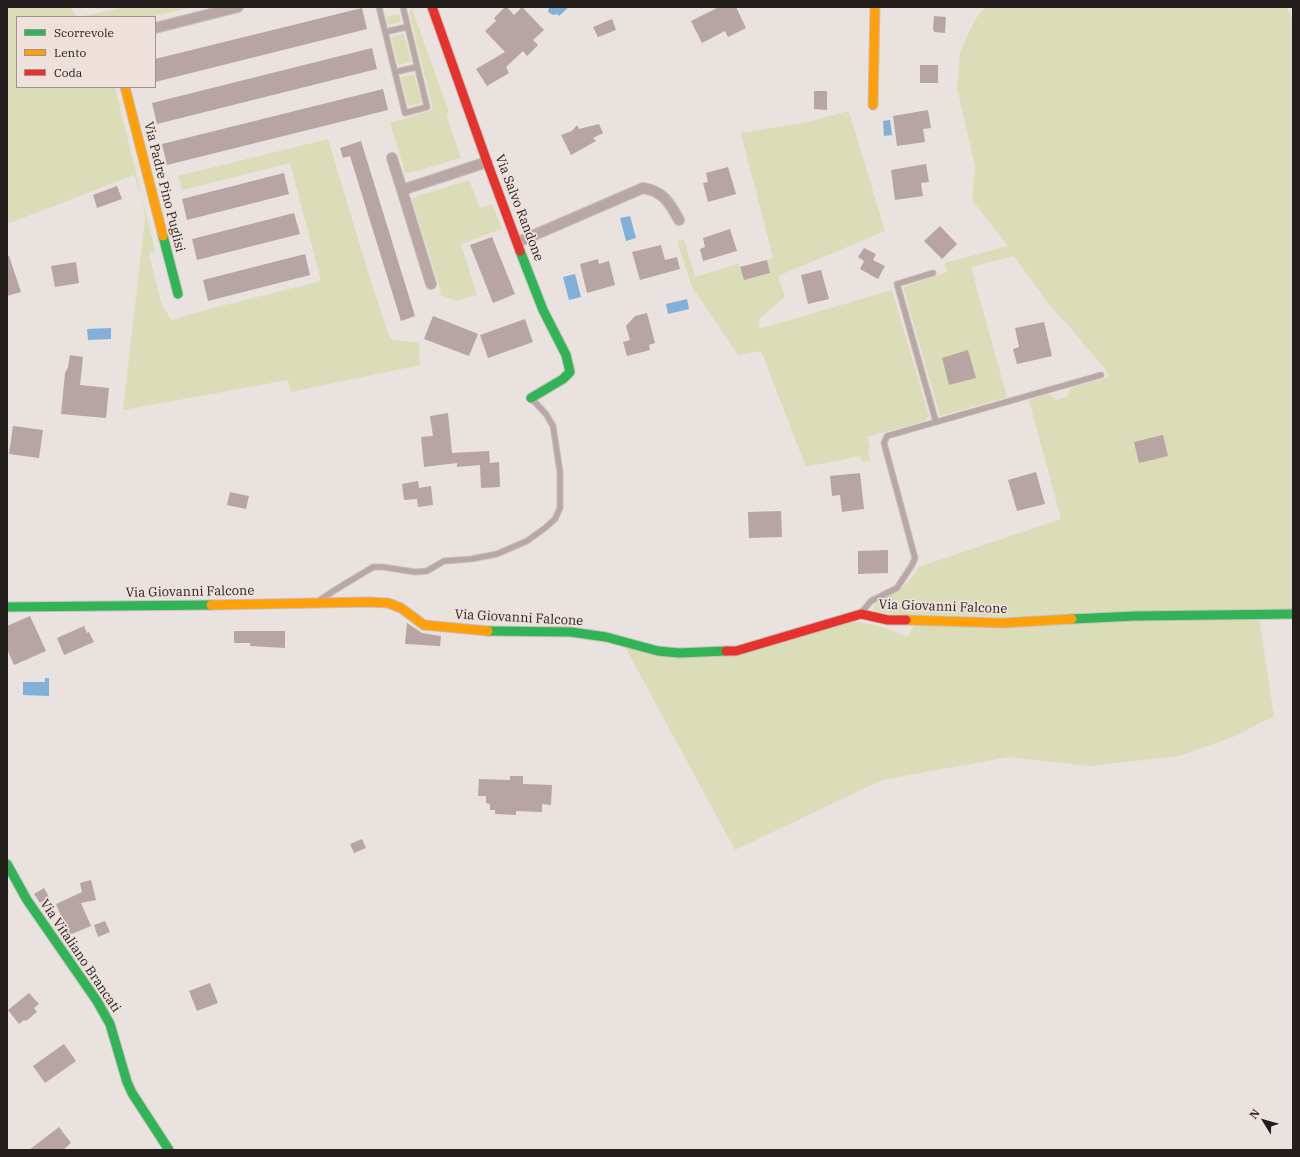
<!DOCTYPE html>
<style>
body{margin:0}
#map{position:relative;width:1300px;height:1157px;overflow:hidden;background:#eae2de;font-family:"IBM Plex Serif",serif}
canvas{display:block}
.frame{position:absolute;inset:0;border:8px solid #231e1c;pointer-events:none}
.legend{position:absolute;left:16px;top:16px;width:140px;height:72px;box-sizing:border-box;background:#eee0da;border:1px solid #9d928e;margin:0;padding:5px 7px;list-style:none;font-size:12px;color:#231e1c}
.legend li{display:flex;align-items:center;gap:8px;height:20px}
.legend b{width:20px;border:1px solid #9d928e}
.north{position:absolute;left:1244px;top:1101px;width:40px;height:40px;-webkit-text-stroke:3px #eee0da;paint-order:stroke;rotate:307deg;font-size:11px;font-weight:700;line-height:16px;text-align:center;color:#231e1c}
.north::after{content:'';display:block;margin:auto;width:14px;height:18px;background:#231e1c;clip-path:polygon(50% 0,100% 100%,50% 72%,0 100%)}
</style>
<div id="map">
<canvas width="1300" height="1157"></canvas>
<div class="frame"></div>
<ul class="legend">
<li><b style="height:5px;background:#30b455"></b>Scorrevole</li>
<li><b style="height:5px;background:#ff9f0a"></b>Lento</li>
<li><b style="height:5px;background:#e5322d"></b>Coda</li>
</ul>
<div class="north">N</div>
</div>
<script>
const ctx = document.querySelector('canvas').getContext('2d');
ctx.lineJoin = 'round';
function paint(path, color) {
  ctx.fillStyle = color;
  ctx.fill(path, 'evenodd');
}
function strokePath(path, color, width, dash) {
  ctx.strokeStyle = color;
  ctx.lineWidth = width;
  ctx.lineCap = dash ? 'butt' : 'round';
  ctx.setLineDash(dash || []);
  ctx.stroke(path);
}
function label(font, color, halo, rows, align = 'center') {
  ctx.font = font + ' "IBM Plex Serif",serif';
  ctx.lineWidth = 3.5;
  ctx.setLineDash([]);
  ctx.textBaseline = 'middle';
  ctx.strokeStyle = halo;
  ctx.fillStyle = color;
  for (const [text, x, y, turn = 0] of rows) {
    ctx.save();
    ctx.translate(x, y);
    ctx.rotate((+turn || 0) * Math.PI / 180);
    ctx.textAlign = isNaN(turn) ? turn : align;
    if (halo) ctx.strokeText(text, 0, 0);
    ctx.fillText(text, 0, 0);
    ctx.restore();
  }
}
const green = new Path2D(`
 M7,7H70L77,17H17V87H115L155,250L149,254L162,306L172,320L201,311L321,281L290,163L182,190L178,176L328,139L368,272L390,339L419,343L420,365L291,392L288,380L123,410L145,218L142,197L134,175L10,223L7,221Z
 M127,7H193L150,17H78Z
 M985,7H1287L1293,20V609L998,617L907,615L875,612L873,610L875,604L901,589L914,575L918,567L1061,519L1029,400L1049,394L1057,400L1068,396L1070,388L1109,377L1105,369L1067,324L1054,311L1014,256L971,267L1007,397L940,416L903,287L947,272L945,263L1008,246L972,200L975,166L957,88L960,52L970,30L977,17Z
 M412,9L449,112L446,114L461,158L410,173L405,172L390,123L433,110L409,11Z
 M399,14L401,22L388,25L386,17Z
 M404,33L411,62L398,65L391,37Z
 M414,74L422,103L408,106L401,77Z
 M849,111L885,231L778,276L785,297L760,318L759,329L892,290L929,416L925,421L867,437L870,447L868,451L871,461L863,462L860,456L806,467L761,351L738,355L692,287L677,241L684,239L695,277L738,264L740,267L744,280L770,273L767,260L773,258L741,133L806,122Z
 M469,180L480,208L492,204L502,229L461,244L477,295L457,301L440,295L441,292L412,200L417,196Z
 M1259,617L1274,716L1233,737L1179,756L1090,766L1009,757L882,780L735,850L624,645L686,658L854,622C874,623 890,629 907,637L914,626Z`);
const water = new Path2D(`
 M549,7H569L559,16L557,14L553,15L548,12Z
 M890,120L892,135L884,136L883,121Z
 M630,216L636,238L626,241L620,218Z
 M575,274L581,297L569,300L563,277Z
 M687,299L689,309L668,314L666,304Z
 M111,328V339L88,340L87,329Z
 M45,678H49V696L23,695V682H45Z`);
const building = new Path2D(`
 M505,7H507L514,15L522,7L544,30L533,40L538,45L527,56L523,51L506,67L509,73L487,86L476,69L505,52L485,31L496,21L494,18Z
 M719,7H736L746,28L728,37L725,31L702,43L691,21Z
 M362,8L367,29L155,82V59Z
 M934,16L946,17L945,33L934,32V30H933Z
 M612,19L616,30L598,37L593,27Z
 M372,48L377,69L157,124L152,103Z
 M920,65H938V83H920Z
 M383,89L388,110L167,165L162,144Z
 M814,91H827V110L814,109Z
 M928,110L931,128L923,129L925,142L897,146L893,116Z
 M599,124L603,133L593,138L596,141L571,155L561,135L572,131L577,125L579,129Z
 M361,141L415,316L401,321L350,156L343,158L340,148Z
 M926,164L929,182L921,183L923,196L895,200L891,170Z
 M728,167L736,194L708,202L703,183L708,182L706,173Z
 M284,173L289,194L187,220L182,199Z
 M117,186L122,199L97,208L93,195Z
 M294,213L300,234L197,260L192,239Z
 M940,226L957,244L942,259L924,241Z
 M730,229L737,251L703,261L700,249L705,247L703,238Z
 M492,237L515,294L493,303L470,245Z
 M661,245L665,260L677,257L680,269L640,280L632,252Z
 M864,248L876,254L873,260L885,266L878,279L860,269L864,261L858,257Z
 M305,254L310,275L208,301L203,280Z
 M7,256H9L21,292L7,296Z
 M598,259L599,264L609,261L615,285L587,293L580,264Z
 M767,260L770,273L744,280L740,267Z
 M76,262L79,283L55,287L51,266Z
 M821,270L829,299L808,304L801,275Z
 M647,313L655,343L649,345L650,350L627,356L623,342L630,340L626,326L635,316Z
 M433,316L478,334L469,356L424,339Z
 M525,319L533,342L488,358L480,335Z
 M1044,322L1052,356L1017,364L1013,349L1019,347L1015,328Z
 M968,350L976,378L949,385L942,358Z
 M70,355L83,357L80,385L109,388L106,418L61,414L65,373L68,367Z
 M448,413L452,453L489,451L490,463L499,462L500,487L481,488L480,465L457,467V463L424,467L421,437L433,436L430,416Z
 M13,426L43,430L39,458L9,454Z
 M1163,435L1168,456L1139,463L1134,442Z
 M1036,472L1045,504L1017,511L1008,480Z
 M860,473L864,509L842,512L840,495L832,496L830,476Z
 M418,481L419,488L431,486L433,505L418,507L417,499L404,500L402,484Z
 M230,492L249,496L246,509L227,505Z
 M781,511L782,537L749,538L748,512Z
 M888,550V573L858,574V551Z
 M30,616L46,651L14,665L7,649V626Z
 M407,623L422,633L441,636L440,646L405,644Z
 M84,626L87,633L89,632L94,642L64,655L57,638Z
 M234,631H285V648L250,646V643H234Z
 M510,776H523V784L552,785L551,805L542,804V812L516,811V815L495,814V810H490V804L486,803V796H478L479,779L510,780Z
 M362,839L366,848L354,853L350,844Z
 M91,880L96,900L81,903L91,926L69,935L56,904L82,892L80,883Z
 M44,888L49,897L40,903L34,894Z
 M105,921L110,932L98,937L94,925Z
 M210,983L218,1003L197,1011L189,991Z
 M29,993L39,1004L34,1008L37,1012L26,1021L24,1020L19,1024L8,1010Z
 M64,1044L76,1061L45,1083L33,1066Z
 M59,1127L71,1143L63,1150H29Z`);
const lane = new Path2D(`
 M379,7L405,113L427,107L403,7
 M385,32L407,27
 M395,72L417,67
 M933,273L897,284L936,422
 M320,600L335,590L373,567H383L415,572L427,571L444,561L471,559L497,554L527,541L545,528L555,519L560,508V472L553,426L546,414L532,399
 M861,613L871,601L897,588L912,565L915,558L884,443L887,436L1101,375`);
const street = new Path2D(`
 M155,28L238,7
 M392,158L402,190
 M518,242L643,188C663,191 670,203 679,220
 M431,284L402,190L487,162`);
const fast = new Path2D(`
 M163,236L178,294
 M520,251L543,310L566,355L570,372L563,379L531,398
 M7,607L211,605
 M1072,619L1135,616L1293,614
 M488,631L571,632L606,637L658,651L679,653L726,651
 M7,864L27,900L97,1001L110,1024L127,1082L132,1093L169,1150`);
const slow = new Path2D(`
 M125,87L163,236
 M873,105L875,7
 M211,605L368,602L388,603L401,608L424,625L488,631
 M906,620L1002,623L1072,619`);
const jam = new Path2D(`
 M432,7L487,162L520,251
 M726,651H736L861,614L888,620H906`);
const streetNames = [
 ["Via Padre Pino Puglisi",164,187,76],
 ["Via Salvo Randone",519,208,69],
 ["Via Giovanni Falcone",190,592,-1],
 ["Via Giovanni Falcone",943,607,2],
 ["Via Giovanni Falcone",519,618,3],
 ["Via Vitaliano Brancati",80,956,56]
];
paint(green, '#daddb8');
paint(water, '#81b0d9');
paint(building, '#b8a4a2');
strokePath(lane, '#c5c0bc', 7);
strokePath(street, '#c5c0bc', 12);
strokePath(fast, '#c5c0bc', 11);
strokePath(slow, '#c5c0bc', 11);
strokePath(jam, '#c5c0bc', 11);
strokePath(lane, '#baa6a4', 5);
strokePath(street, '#baa6a4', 10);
strokePath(fast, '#30b455', 9);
strokePath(slow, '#ff9f0a', 9);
strokePath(jam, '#e5322d', 9);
label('13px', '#231e1c', '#eee0da', streetNames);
</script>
